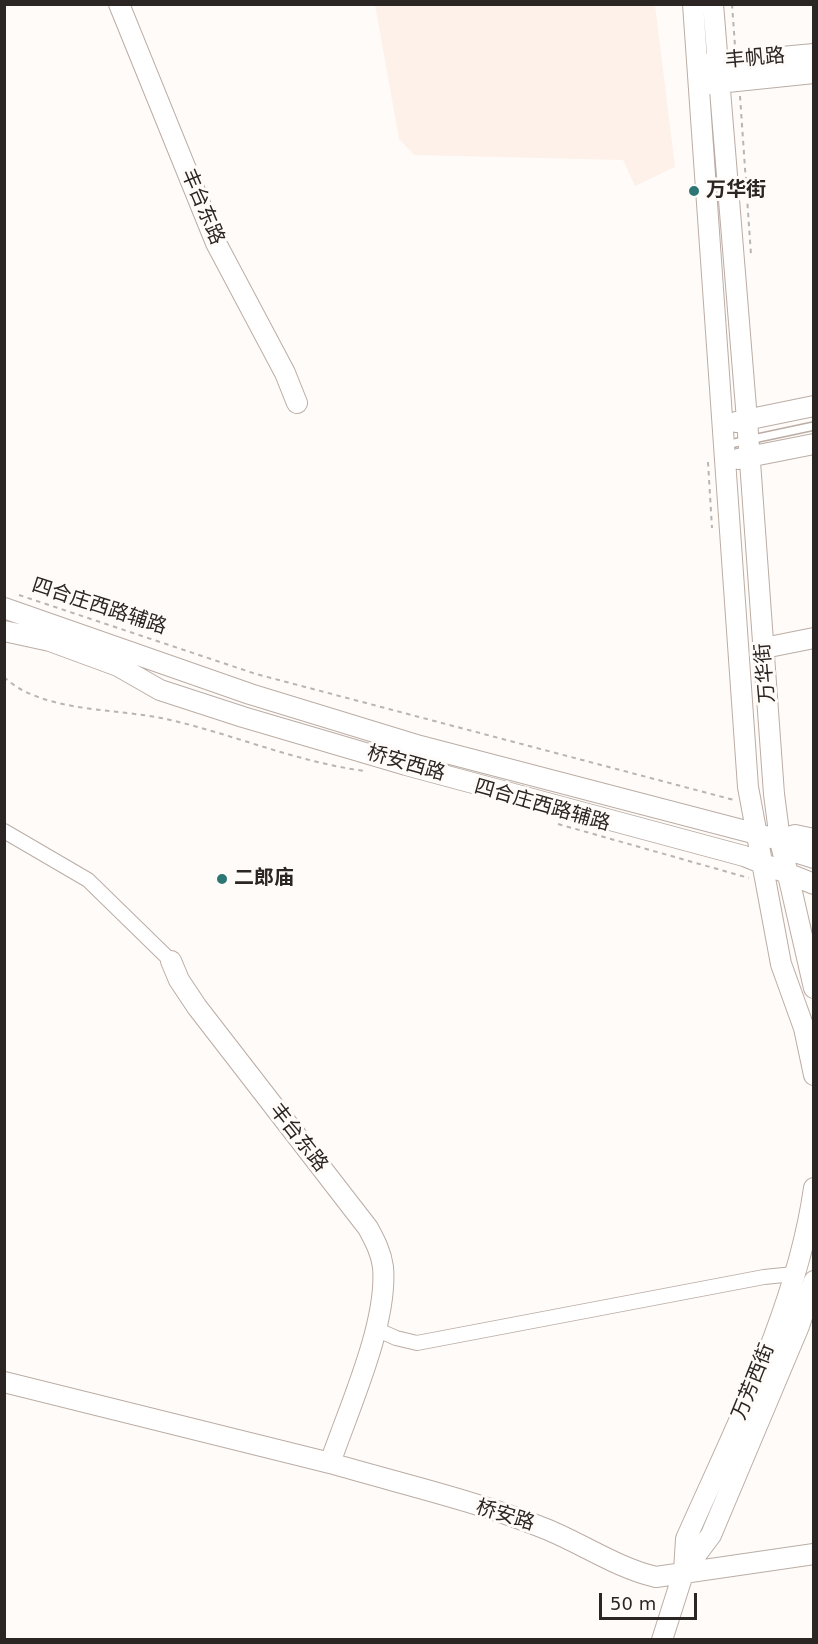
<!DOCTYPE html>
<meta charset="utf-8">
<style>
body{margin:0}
#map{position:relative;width:818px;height:1644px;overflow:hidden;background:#fefbf9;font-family:"DejaVu Sans",sans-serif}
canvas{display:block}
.frame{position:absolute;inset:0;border:6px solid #2b2623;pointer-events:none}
.scale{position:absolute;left:599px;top:1593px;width:98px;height:27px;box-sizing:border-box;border:3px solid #2b2623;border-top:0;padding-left:8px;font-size:18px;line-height:21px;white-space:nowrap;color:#2b2623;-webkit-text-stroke:4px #fefbf9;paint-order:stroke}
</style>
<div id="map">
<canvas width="818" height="1644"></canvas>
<div class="frame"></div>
<div class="scale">50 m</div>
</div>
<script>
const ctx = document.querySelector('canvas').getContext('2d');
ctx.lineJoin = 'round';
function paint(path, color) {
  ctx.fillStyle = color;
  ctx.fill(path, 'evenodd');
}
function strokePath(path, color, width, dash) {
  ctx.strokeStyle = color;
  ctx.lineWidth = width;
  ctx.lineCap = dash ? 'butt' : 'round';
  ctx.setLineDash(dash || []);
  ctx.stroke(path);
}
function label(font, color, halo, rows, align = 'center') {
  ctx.font = font + ' "DejaVu Sans","Noto Sans SC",sans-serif';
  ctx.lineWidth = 6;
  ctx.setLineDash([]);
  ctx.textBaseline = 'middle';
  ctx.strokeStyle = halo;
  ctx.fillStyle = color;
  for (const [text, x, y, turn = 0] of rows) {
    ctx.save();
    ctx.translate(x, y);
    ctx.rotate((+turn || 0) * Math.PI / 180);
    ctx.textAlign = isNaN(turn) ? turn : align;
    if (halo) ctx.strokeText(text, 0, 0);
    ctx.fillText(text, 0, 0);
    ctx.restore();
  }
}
const built = new Path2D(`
 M375,5H655L675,167L635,186L623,160L414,155L399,139Z`);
const path = new Path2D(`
 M732,4L735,46
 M740,96L751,255
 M708,462L712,528
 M19,595L256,674L734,800
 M4,677C42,713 117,708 166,719C233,734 296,762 365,771
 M558,824L749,878`);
const lane = new Path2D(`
 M725,445L814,426`);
const street = new Path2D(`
 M4,831L88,880L171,961
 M376,1329L396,1338L417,1343L764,1277L794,1274`);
const secondary = new Path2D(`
 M119,4L216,243L285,373L297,403
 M693,4L748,787L781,964L804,1028L814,1075
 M713,4L747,420L774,794L780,840L814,988
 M706,64L814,54
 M708,84L814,73
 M736,422L814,406
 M738,459L814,444
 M4,608L250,694L420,746L780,840L798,853L814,858
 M4,631L50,641L118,666L160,690L243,717L406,765L744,856L814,884
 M764,648L814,638
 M780,840L795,835L814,839
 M171,961L179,980L197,1007L368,1228C375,1241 381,1252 383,1267C388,1323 349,1408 330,1463C402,1484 477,1501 546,1529C583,1544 617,1568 656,1577L814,1554
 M4,1382L330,1463
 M684,1571L711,1535L799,1326L814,1281
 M662,1640L684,1571L686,1539C735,1428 797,1309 814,1188`);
const markers = [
 [694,191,6,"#2c7673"],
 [222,879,6,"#2c7673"]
];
const streetNames = [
 ["丰帆路",755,59,-5],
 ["丰台东路",202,207,67],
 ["四合庄西路辅路",99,607,18],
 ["万华街",766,673,-95],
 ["桥安西路",406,764,16],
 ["四合庄西路辅路",542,806,16],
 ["丰台东路",298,1138,52],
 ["万芳西街",754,1382,-68],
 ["桥安路",505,1516,17]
];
const poiNames = [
 ["万华街",706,191],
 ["二郎庙",234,879]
];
paint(built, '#fef1e9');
strokePath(lane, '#bbada5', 10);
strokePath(street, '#bbada5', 16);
strokePath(secondary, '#bbada5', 22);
strokePath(path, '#b8b5b2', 2, [4.5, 4.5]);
strokePath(lane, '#fff', 7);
strokePath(street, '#fff', 14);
strokePath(secondary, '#fff', 20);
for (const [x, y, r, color] of markers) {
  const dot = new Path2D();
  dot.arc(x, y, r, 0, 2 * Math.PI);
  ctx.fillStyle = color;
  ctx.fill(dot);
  strokePath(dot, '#fefbf9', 2);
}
label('20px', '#2b2623', '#fefbf9', streetNames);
label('bold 20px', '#2b2623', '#fefbf9', poiNames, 'left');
</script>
